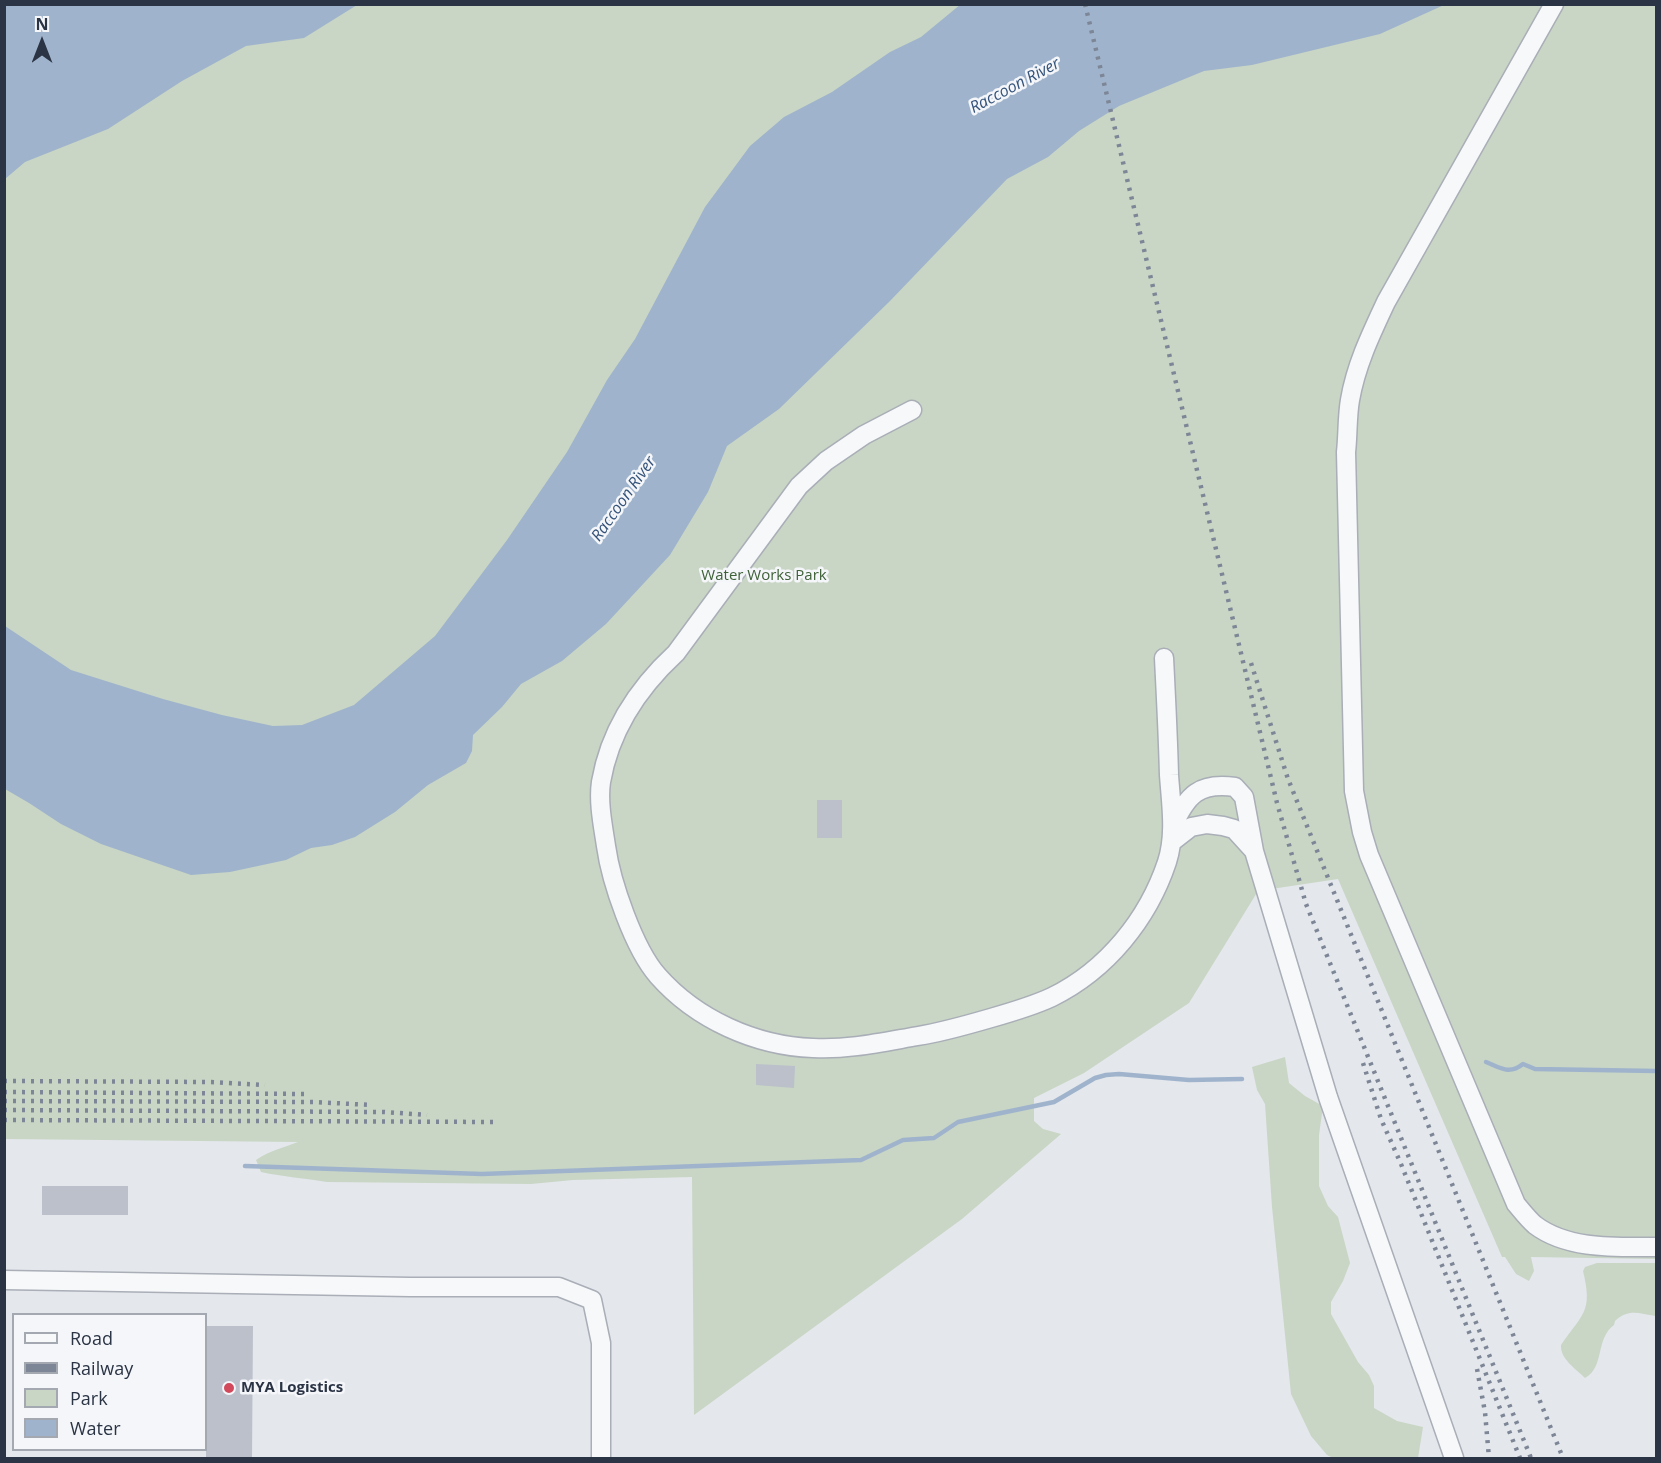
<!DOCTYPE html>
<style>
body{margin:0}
#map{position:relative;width:1661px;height:1463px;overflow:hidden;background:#e4e7ec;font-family:"Open Sans",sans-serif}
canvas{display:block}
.frame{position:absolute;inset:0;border:6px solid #2b3445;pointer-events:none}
.legend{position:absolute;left:12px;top:1313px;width:195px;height:138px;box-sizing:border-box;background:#f4f6f9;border:2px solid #a4a8b1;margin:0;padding:8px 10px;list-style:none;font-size:18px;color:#2b3445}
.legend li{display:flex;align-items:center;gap:12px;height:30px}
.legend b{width:30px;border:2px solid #a4a8b1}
.north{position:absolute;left:12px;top:12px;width:60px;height:60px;-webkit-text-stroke:4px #f4f6f9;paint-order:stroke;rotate:0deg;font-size:16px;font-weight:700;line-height:24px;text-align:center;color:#2b3445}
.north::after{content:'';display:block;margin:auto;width:21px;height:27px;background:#2b3445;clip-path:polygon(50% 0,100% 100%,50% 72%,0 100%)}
</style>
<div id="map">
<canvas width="1661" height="1463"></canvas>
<div class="frame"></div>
<ul class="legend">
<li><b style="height:8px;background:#f7f8fa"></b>Road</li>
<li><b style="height:8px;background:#7d8696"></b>Railway</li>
<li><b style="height:16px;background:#c9d6c5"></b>Park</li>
<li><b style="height:16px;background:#9fb4cc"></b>Water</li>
</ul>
<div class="north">N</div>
</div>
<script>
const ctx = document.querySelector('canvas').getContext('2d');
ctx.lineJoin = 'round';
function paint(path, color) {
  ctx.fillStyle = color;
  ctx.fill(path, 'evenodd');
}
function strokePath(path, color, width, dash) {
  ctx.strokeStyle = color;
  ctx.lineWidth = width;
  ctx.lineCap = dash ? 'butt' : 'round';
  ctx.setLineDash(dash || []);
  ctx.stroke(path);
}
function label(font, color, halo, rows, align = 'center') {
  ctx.font = font + ' "Open Sans",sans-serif';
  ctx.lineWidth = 5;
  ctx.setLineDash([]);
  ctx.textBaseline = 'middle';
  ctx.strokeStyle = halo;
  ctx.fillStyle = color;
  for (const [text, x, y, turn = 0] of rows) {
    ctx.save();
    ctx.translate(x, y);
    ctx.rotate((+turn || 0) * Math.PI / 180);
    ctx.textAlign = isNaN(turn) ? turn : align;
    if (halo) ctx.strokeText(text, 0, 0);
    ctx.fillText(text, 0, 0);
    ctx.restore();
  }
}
const green = new Path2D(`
 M5,5H1656V1259L1531,1257L1534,1271L1529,1281L1516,1274L1505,1257H1502L1338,879L1258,891L1189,1003L1084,1073L1034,1098V1121L1043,1129L1061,1134L962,1219L694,1415L692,1177L573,1180L531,1184L327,1182C305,1178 283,1177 261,1172L256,1160C271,1150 283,1148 298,1142L5,1139Z
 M1285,1057L1289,1083L1305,1096L1323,1106L1319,1135V1186L1328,1206L1338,1217L1350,1263L1343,1281L1331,1302V1314L1358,1362L1369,1375L1374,1386V1408L1397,1421L1423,1427L1418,1458H1333L1327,1455L1311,1436L1291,1394L1272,1207L1265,1104L1257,1090L1252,1067Z
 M1597,1263H1656V1316C1639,1314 1629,1308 1615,1321L1614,1325C1595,1339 1605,1367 1585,1378C1576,1369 1560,1359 1561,1345C1583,1313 1593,1312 1583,1271L1585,1267Z`);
const water = new Path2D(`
 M5,4H357V5L304,38L246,46L182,81L108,129L25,162L5,179Z
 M961,4L1444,5L1380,34L1252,65L1204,71L1119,106L1079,131L1048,157L1007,179L890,301L779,409L727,446L708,492L670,555L606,624L562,661L521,684L502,707L473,735L472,751L466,763L428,785L395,812L355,837L332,845L311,848L286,860L230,872L191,875L101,844L61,824L29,803L5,789V626L71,670L163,699L222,715L273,726L302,725L354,705L435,636L507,540L567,452L607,380L635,339L705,207L750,146L784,117L832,92L890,52L921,37Z`);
const stream = new Path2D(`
 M1486,1062C1501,1068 1509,1075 1523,1064L1535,1069L1656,1071
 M245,1166L482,1174L861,1160L903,1140L934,1138L958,1122L1054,1102L1095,1078L1106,1075L1119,1074L1189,1080L1242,1079`);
const building = new Path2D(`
 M817,800H842V838H817Z
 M756,1064L795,1066L794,1088L756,1085Z
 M42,1186H128V1215H42Z
 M206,1326H253L252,1458H206Z`);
const minor = new Path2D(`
 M1554,4L1386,302C1371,334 1356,365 1350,400C1347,417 1348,435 1346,452L1354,791L1362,832L1369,855L1516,1204C1522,1211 1528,1219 1535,1225C1568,1250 1617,1247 1656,1247
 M912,410L864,435L826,461L799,486L676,653C638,688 610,730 601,782C598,802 603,826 606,846C611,882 634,949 658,976C696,1019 755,1046 813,1048C848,1050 883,1042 918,1036C943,1032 967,1025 991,1018C1012,1012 1033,1006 1052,997C1107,970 1148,919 1167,862C1176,834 1171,804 1169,775C1168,736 1166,697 1164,658
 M1173,826C1187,795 1199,782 1235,787L1244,797L1254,851
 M1173,841L1191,827L1207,824L1223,826L1234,829L1254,851L1328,1097L1454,1458
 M4,1280L410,1287H559L592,1300L601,1343V1458`);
const rail = new Path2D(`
 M1085,4L1277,803L1306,904L1531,1458
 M1251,663L1288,779L1563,1458
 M1363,1063L1381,1119L1401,1164L1520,1458
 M4,1081L211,1082L265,1085
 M4,1092L307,1094
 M4,1101L313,1102L372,1105
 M4,1110L384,1112L427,1115
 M4,1120L496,1122
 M1477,1369L1485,1412L1489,1458`);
const markers = [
 [229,1388,6,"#d1495b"]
];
const parkNames = [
 ["Water Works Park",764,576]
];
const poiNames = [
 ["MYA Logistics",241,1388]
];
const waterNames = [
 ["Raccoon River",1015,86,-28],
 ["Raccoon River",624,499,-55]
];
paint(green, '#c9d6c5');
paint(water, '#9fb4cc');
strokePath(stream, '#9fb4cc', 4.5);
paint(building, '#bbc0ca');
strokePath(minor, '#a9aeb7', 21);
strokePath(minor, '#f7f8fa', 18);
strokePath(rail, '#7d8696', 4.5, [3, 6]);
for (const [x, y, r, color] of markers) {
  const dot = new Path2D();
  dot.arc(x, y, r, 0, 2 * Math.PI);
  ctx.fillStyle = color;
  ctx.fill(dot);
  strokePath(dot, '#f4f6f9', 2);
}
label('15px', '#3f6138', '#f4f6f9', parkNames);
label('bold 15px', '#2b3445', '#f4f6f9', poiNames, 'left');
label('italic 16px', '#34527a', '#f4f6f9', waterNames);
</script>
